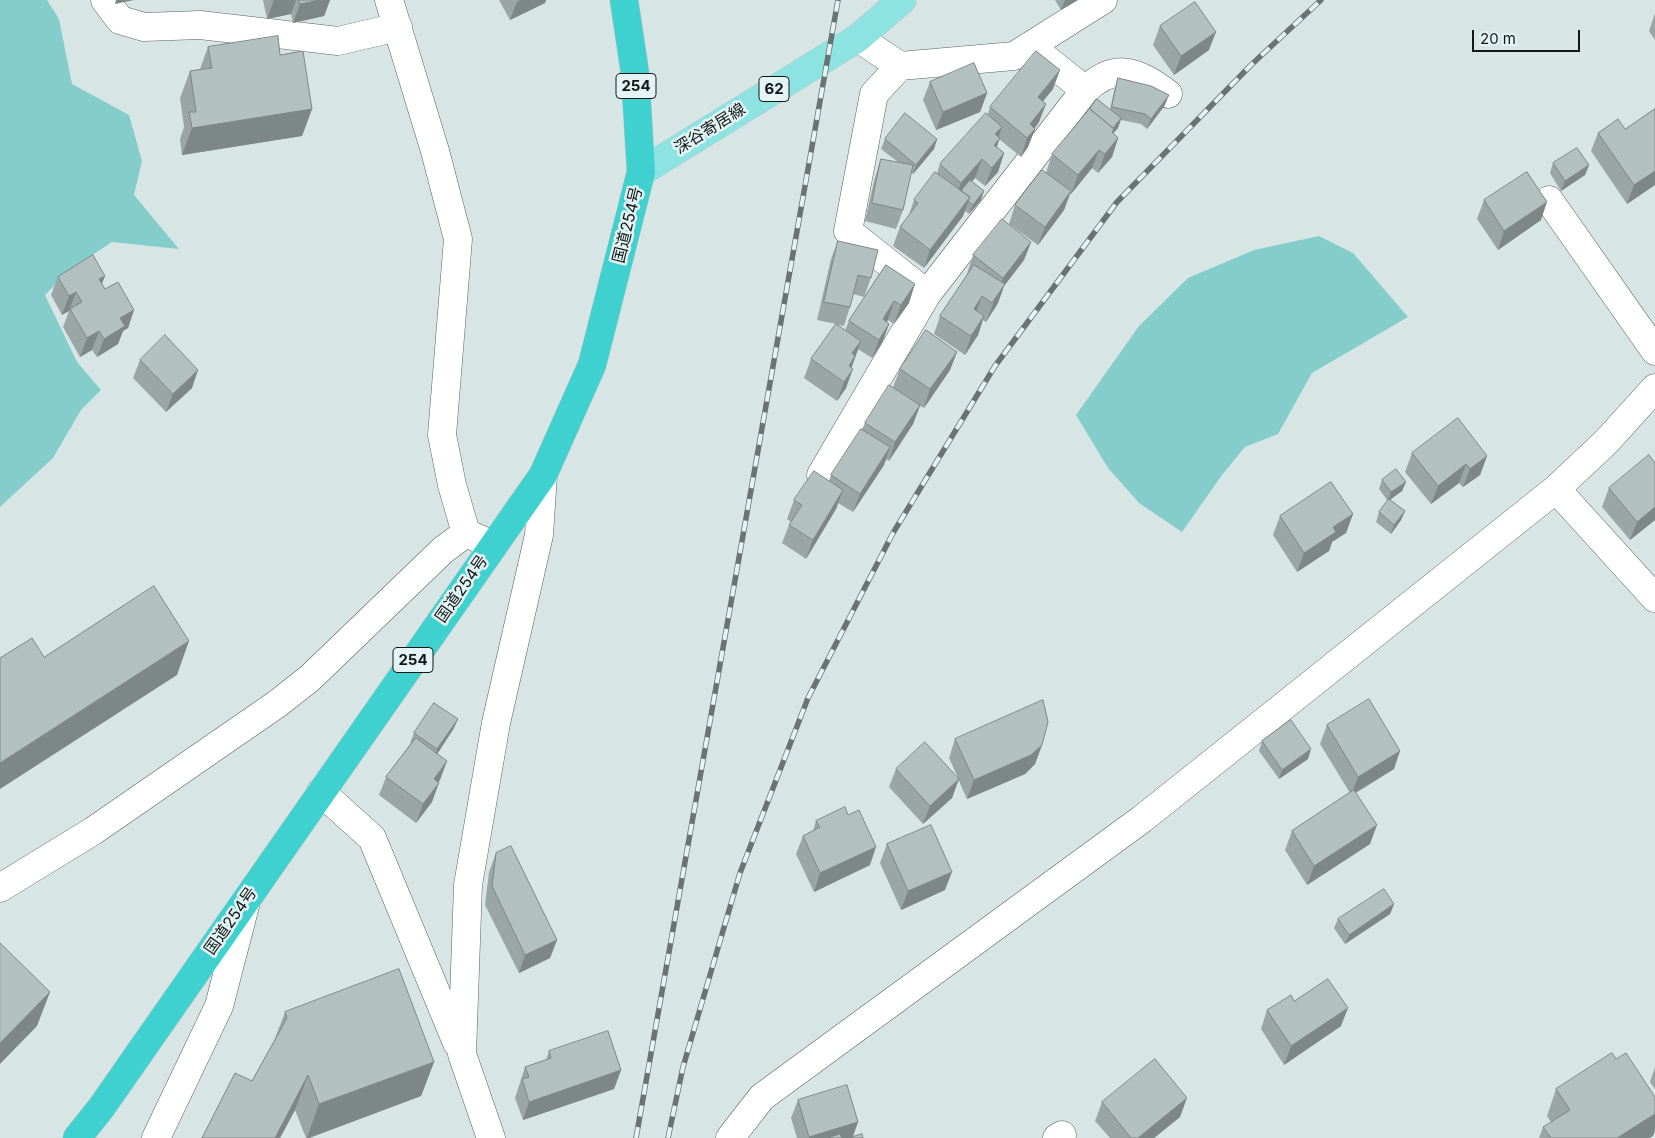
<!DOCTYPE html>
<meta charset="utf-8">
<style>
body{margin:0}
#map{position:relative;width:1655px;height:1138px;overflow:hidden;background:#d7e6e5;font-family:Inter,sans-serif}
canvas{display:block}
.scale{position:absolute;left:1472px;top:30px;width:108px;height:22px;box-sizing:border-box;border:2px solid #111717;border-top:0;padding-left:6px;font-size:15px;line-height:18px;white-space:nowrap;color:#111717;-webkit-text-stroke:4px #e4f3f3;paint-order:stroke}
</style>
<div id="map">
<canvas width="1655" height="1138"></canvas>
<div class="scale">20 m</div>
</div>
<script>
const ctx = document.querySelector('canvas').getContext('2d');
ctx.lineJoin = 'round';
function paint(path, color) {
  ctx.fillStyle = color;
  ctx.fill(path, 'evenodd');
}
function strokePath(path, color, width, dash) {
  ctx.strokeStyle = color;
  ctx.lineWidth = width;
  ctx.lineCap = dash ? 'butt' : 'round';
  ctx.setLineDash(dash || []);
  ctx.stroke(path);
}
function label(font, color, halo, rows, align = 'center') {
  ctx.font = font + ' Inter,"Noto Sans JP",sans-serif';
  ctx.lineWidth = 5;
  ctx.setLineDash([]);
  ctx.textBaseline = 'middle';
  ctx.strokeStyle = halo;
  ctx.fillStyle = color;
  for (const [text, x, y, turn = 0] of rows) {
    ctx.save();
    ctx.translate(x, y);
    ctx.rotate((+turn || 0) * Math.PI / 180);
    ctx.textAlign = isNaN(turn) ? turn : align;
    if (halo) ctx.strokeText(text, 0, 0);
    ctx.fillText(text, 0, 0);
    ctx.restore();
  }
}
const green = new Path2D(`
 M0,0H47L59,19L72,84L129,115L142,161L134,195L179,249L112,242L70,270L45,295L77,362L101,390L81,410L53,458L0,507Z
 M1319,236L1353,253L1408,317L1312,373L1278,434L1245,447L1222,475L1182,532L1139,503L1108,468L1076,415L1139,326L1188,278L1254,250Z`);
const minor = new Path2D(`
 M105,0L120,20L144,27L200,25L338,41L398,27
 M389,0L435,151L458,239L442,435L452,485L466,533
 M858,38L900,66L1014,56L1103,0
 M900,66L874,94L848,231L927,294L1085,90L1030,46
 M1085,90C1116,61 1137,71 1168,94
 M1549,200L1655,351
 M821,475L927,294
 M1556,489L1655,598
 M321,792L372,838L457,1043
 M0,888L93,831L277,704L310,678L443,550L466,533L493,545
 M156,1138L219,1006L246,902
 M491,1138L462,1054L468,885L496,723L539,535L543,475
 M730,1138L762,1097L1142,819L1556,489L1606,442L1655,388
 M1057,1138L1062,1135`);
const major = new Path2D(`
 M641,172L858,38L902,0`);
const highway = new Path2D(`
 M77,1138L101,1108L543,475L592,365L641,172L635,73L624,0`);
const rail = new Path2D(`
 M636,1138L838,0
 M668,1138L683,1067L740,873L808,698L893,533L995,366L1117,202L1251,65L1321,0`);
const wall = new Path2D(`
 M263,0H330L324,16L293,23L291,14L267,19Z
 M499,0H546L545,3L510,20Z
 M1055,0H1078L1061,10Z
 M1655,13V40L1649,31Z
 M1160,26L1209,50L1174,75L1153,45Z
 M208,47L280,55L312,109L302,136L182,155L180,139L184,127L180,98L190,71L200,69Z
 M1118,78L1165,105L1147,129L1141,124L1121,120L1118,128L1113,133L1118,138L1112,157L1098,173L1092,168L1071,194H1070L1064,210L1038,245L1009,224L1015,205L1046,173L1052,154L1110,109L1115,88Z
 M930,82L987,93L980,112L936,130L923,100Z
 M1053,89L1043,101L1039,122L1035,128L1028,147L1021,157L999,139L997,147L1004,153L998,172L985,186L975,178L972,181L981,200L969,214L965,211L963,216L924,268L893,246L900,227L908,217L914,200L937,173L940,164L988,114L990,107Z
 M1655,109V185L1627,204L1591,151L1598,133L1625,129Z
 M885,139H937L934,149L913,174L911,173L903,210L896,229L865,221L875,177L881,159L898,162L881,149Z
 M1553,163L1589,165L1585,175L1561,191L1550,173Z
 M1484,200L1541,220L1498,250L1477,219Z
 M838,241L871,278L864,297L853,294L850,307L844,326L837,325L845,330L849,321L886,265L909,303L894,324L888,320L886,322L889,324L882,343L872,358L858,349L851,368L846,388L837,401L804,378L811,359L836,324L817,320L831,259Z
 M1031,242L1024,260L1004,286L998,303L986,322L983,320L978,335L965,355L934,334L940,316L968,275L967,274L973,255Z
 M58,277L102,284L105,289L134,310L128,328L123,331L118,344L97,357L92,350L80,357L63,327L69,311L62,315L51,295Z
 M957,352L950,370L924,408L920,406L913,424L889,461L886,459L884,465L853,512L838,503L836,509L806,559L782,543L789,525L791,522L787,519L794,500L829,481L831,475L862,429L865,423L893,387L900,369Z
 M140,360L192,388L166,412L133,378Z
 M1412,453L1487,456L1480,475L1463,487L1459,483L1431,504L1405,472Z
 M1655,463V520L1630,540L1602,507L1609,488Z
 M1382,480L1406,482L1402,491L1390,500L1405,511L1401,520L1391,534L1376,522L1379,512L1388,501L1379,489Z
 M1353,514L1346,533L1332,542L1329,551L1297,572L1273,535L1280,516Z
 M1327,725L1394,769L1356,793L1370,844L1307,885L1285,850L1292,831L1350,793L1320,744Z
 M454,728L437,754L440,780L438,783L432,802L416,823L379,795L386,777L411,743H410L414,733Z
 M955,739L1042,745L1035,764L1025,774L967,799L958,779L952,798L923,824L889,787L896,769L958,778L949,758Z
 M1262,741L1308,759L1279,779L1259,751Z
 M816,821L870,865L814,892L796,854L803,836L813,831Z
 M887,844L945,890L901,910L880,863Z
 M496,853L557,940L550,958L519,973L485,905L489,872Z
 M1394,904L1390,914L1345,944L1334,928L1338,919Z
 M1294,1001L1341,1026L1284,1065L1261,1029L1267,1010Z
 M285,1012L434,1062L421,1096L309,1138H306L295,1110L280,1138H202L252,1081L274,1041Z
 M549,1051L621,1070L614,1089L523,1120L515,1098L525,1067L546,1060Z
 M1616,1059L1655,1097V1130L1653,1136L1649,1138H1539L1543,1127L1551,1122L1547,1116L1556,1089Z
 M1655,1067V1089L1650,1082Z
 M798,1100L858,1122L853,1137L863,1138H797L791,1118Z
 M1102,1102L1180,1117L1154,1138H1110L1095,1121Z`);
const shadedWall = new Path2D(`
 M116,0H134L115,4Z
 M274,0H296L291,14L267,19Z
 M320,0H330L324,16L293,23L300,4Z
 M520,0H546L545,3L510,20L517,2Z
 M1065,0H1078L1061,10Z
 M1216,32L1209,50L1174,75L1181,56Z
 M1060,70L1053,89L1031,116L1038,97Z
 M987,93L980,112L936,130L943,112Z
 M1169,95L1165,105L1147,129L1151,119Z
 M1046,104L1039,122L1027,138L1030,124Z
 M312,109L302,136L182,155L192,128Z
 M1121,118L1118,128L1112,135L1107,148L1113,129Z
 M1002,127L997,142L1000,138L993,157L995,134Z
 M1035,129L1028,147L1021,157L1027,138Z
 M1118,138L1112,157L1098,173L1105,154Z
 M937,139L934,149L913,174L916,165Z
 M1099,150L1092,168L1071,194L1078,175Z
 M1004,153L998,172L985,186L992,168Z
 M982,159L975,178L954,201L961,183Z
 M1589,165L1585,175L1561,191L1565,181Z
 M1655,171V185L1627,204L1634,185Z
 M984,191L981,200L969,214L973,205Z
 M1071,191L1064,210L1038,245L1045,227Z
 M970,197L963,216L924,268L930,250Z
 M1547,202L1541,220L1498,250L1504,231Z
 M1031,242L1024,260L1004,286L998,303L986,322L1003,278Z
 M105,276L98,294L99,279Z
 M915,284L909,303L894,324L901,305Z
 M76,292L69,311L62,315L69,296Z
 M982,296L975,315L974,309Z
 M894,301L888,320L876,338L883,319Z
 M134,310L128,328L123,331L118,344L97,357L104,339L120,318Z
 M984,316L978,335L965,355L971,336Z
 M889,324L882,343L872,358L879,340Z
 M99,331L92,350L80,357L87,338Z
 M861,341L849,375L848,368L852,353Z
 M957,352L950,370L924,408L930,389Z
 M853,369L846,388L837,401L844,382Z
 M198,370L192,388L166,412L173,394Z
 M920,405L913,424L889,461L895,442Z
 M890,447L884,465L853,512L860,494Z
 M1487,456L1480,475L1463,487L1470,469Z
 M1466,464L1459,483L1431,504L1438,486Z
 M1406,482L1402,491L1388,501L1391,492Z
 M843,490L836,509L806,559L813,540Z
 M1655,507V520L1630,540L1637,522Z
 M1405,511L1401,520L1391,534L1394,525Z
 M1353,514L1346,533L1332,542L1329,551L1297,572L1304,553L1333,527Z
 M189,641L177,675L0,789V763Z
 M458,719L454,728L434,759L437,749Z
 M1042,745L1035,764L1025,774L967,799L974,780Z
 M1311,749L1308,759L1279,779L1282,770Z
 M1400,751L1394,769L1351,795L1358,777Z
 M447,761L440,780L427,798L434,779Z
 M959,779L952,798L923,824L930,806Z
 M439,783L432,802L416,823L423,804Z
 M1377,825L1370,844L1307,885L1314,866Z
 M876,847L870,865L814,892L820,873Z
 M952,872L945,890L901,910L908,891Z
 M1394,904L1390,914L1345,944L1349,935Z
 M557,940L550,958L519,973L525,955Z
 M50,992L37,1026L0,1064V1043Z
 M1348,1008L1341,1026L1284,1065L1291,1046Z
 M434,1062L421,1096L309,1138H307L319,1104Z
 M621,1070L614,1089L523,1120L529,1102Z
 M308,1075L295,1110L280,1138H275Z
 M1187,1098L1180,1117L1154,1138H1138Z
 M1655,1114V1130L1653,1136L1649,1138H1617Z
 M858,1122L852,1138H809V1137Z`);
const building = new Path2D(`
 M299,0H320L300,4Z
 M1195,2L1216,32L1181,56L1160,26Z
 M278,36L280,55L303,51L312,109L192,128L189,112H196L190,71L212,68L208,47Z
 M1036,51L1060,70L1038,97L1046,104L1030,124L1035,129L1027,138L990,107Z
 M974,63L987,93L943,112L930,82Z
 M1118,78L1151,86L1169,95L1151,119L1145,114L1112,107Z
 M1097,99L1121,118L1113,128L1090,109Z
 M1090,109L1114,129L1112,132L1118,138L1105,154L1099,150L1078,175L1052,154Z
 M1655,109V171L1634,185L1598,133L1618,119L1625,129Z
 M905,113L937,139L916,165L885,139Z
 M986,113L1002,127L995,134L1000,138L994,145L1004,153L992,168L982,159L961,183L940,164Z
 M1577,148L1589,165L1565,181L1553,163Z
 M881,159L913,165L903,210L872,203Z
 M1042,170L1071,191L1045,227L1015,205Z
 M935,172L970,197L930,250L900,227L918,203L914,200Z
 M1527,172L1547,202L1504,231L1484,200Z
 M970,180L984,191L973,205L968,201L970,197L961,191Z
 M1002,219L1031,242L1003,278L973,255Z
 M838,241L878,250L871,278L858,275L850,307L824,302Z
 M93,255L105,276L99,279L105,289L118,282L134,310L120,318L125,326L104,339L99,331L87,338L70,309L82,302L76,292L69,296L58,277Z
 M886,265L915,284L901,305L894,301L883,319L889,324L879,340L849,321Z
 M974,265L1005,284L992,303L982,296L974,309L984,316L971,336L940,316Z
 M836,324L861,341L852,353L855,356L849,366L853,369L844,382L811,359Z
 M926,330L957,352L930,389L900,369Z
 M165,335L198,370L173,394L140,360Z
 M889,385L920,405L895,442L865,423Z
 M1458,418L1487,456L1470,469L1466,464L1438,486L1412,453Z
 M861,429L890,447L860,494L831,475Z
 M1649,455L1655,463V507L1637,522L1609,488Z
 M1396,469L1406,482L1391,492L1382,480Z
 M814,471L843,490L813,540L789,525L802,505L794,500Z
 M1331,482L1353,514L1333,527L1336,532L1304,553L1280,516Z
 M1389,499L1405,511L1394,525L1379,512Z
 M154,586L189,641L0,763V658L32,638L44,657Z
 M1369,699L1400,751L1358,777L1327,725Z
 M1043,700L1048,722L1042,745L1031,755L974,780L955,739Z
 M434,703L458,719L437,749L414,733Z
 M1291,720L1311,749L1282,770L1262,741Z
 M416,738L447,761L434,779L439,783L423,804L386,777Z
 M925,742L959,779L930,806L896,769Z
 M1354,790L1377,825L1314,866L1292,831Z
 M845,807L848,815L859,810L876,847L820,873L803,836L820,827L816,821Z
 M931,825L952,872L908,891L887,844Z
 M511,846L557,940L525,955L492,886L496,853Z
 M1384,889L1394,904L1349,935L1338,919Z
 M0,943L50,992L0,1043Z
 M399,969L434,1062L319,1104L308,1075L275,1138H202L235,1073L252,1081L287,1018L285,1012Z
 M1328,979L1348,1008L1291,1046L1267,1010L1291,995L1294,1001Z
 M608,1031L621,1070L529,1102L522,1079L529,1077L525,1067L551,1058L549,1051Z
 M1612,1053L1616,1059L1626,1053L1655,1097V1114L1617,1138H1551L1543,1127L1570,1110L1556,1089Z
 M1155,1059L1187,1098L1138,1138H1131L1102,1102Z
 M847,1085L858,1122L809,1137L798,1100Z
 M840,1134L842,1138H828Z
 M862,1134L863,1138H849Z`);
const shields = [
 [636,86,40],
 [774,89,30],
 [413,660,40]
];
const shieldNames = [
 ["254",636,86],
 ["62",774,89],
 ["254",413,660]
];
const streetNames = [
 ["深谷寄居線",710,129,-32],
 ["国道254号",628,225,-76],
 ["国道254号",462,589,-55],
 ["国道254号",231,921,-55]
];
paint(green, '#85cdcb');
strokePath(minor, '#556262', 29);
strokePath(major, '#c1c3c3', 29);
strokePath(highway, '#c1c3c3', 29);
strokePath(minor, '#fff', 28);
strokePath(major, '#8ce3e2', 28);
strokePath(highway, '#3fd1cf', 28);
strokePath(rail, '#697373', 5.5);
strokePath(rail, '#e4f3f3', 4, [11]);
paint(wall, '#99a6a5');
paint(shadedWall, '#7d8786');
paint(building, '#b2c1c0');
strokePath(building, '#7d8786', 1);
for (const [x, y, w] of shields) {
  const box = new Path2D();
  box.roundRect(x - w / 2, y - 12.5, w, 25, 4);
  ctx.fillStyle = '#e4f3f3';
  ctx.fill(box);
  strokePath(box, '#111717', 1);
}
label('bold 15px', '#111717', null, shieldNames);
label('16px', '#111717', '#e4f3f3', streetNames);
</script>
